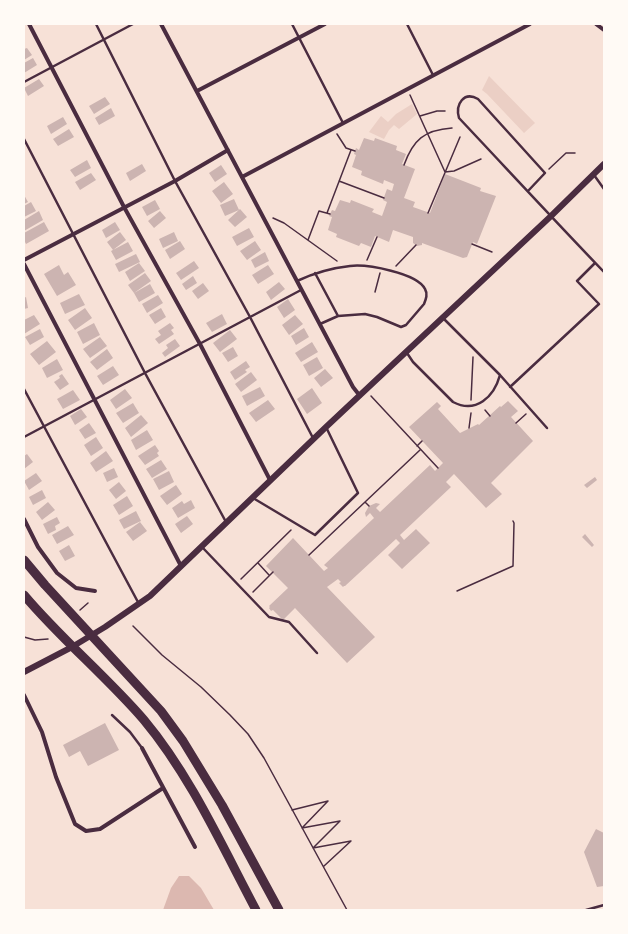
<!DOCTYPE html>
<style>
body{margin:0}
#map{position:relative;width:628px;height:934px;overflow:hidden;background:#f7e1d7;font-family:Jost,sans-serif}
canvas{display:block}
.frame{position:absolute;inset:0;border:25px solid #fffaf5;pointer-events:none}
</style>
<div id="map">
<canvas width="628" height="934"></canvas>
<div class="frame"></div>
</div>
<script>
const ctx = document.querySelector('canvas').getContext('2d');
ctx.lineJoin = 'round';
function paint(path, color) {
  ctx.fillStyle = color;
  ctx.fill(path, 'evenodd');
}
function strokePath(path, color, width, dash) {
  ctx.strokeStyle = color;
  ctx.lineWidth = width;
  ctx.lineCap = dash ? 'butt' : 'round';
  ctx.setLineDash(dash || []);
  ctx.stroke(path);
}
const green = new Path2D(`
 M489,76L535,123L524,133L487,94L482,90Z
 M412,104L417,114L399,129L394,125L389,130L384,139L369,132L381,116L388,122L396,114Z`);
const water = new Path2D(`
 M179,876H189L201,888L214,910H163L171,888Z`);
const building = new Path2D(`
 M27,48L32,55L24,60V49Z
 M33,58L37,65L24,73V63Z
 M39,79L44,86L28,96L24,88Z
 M105,97L110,104L94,114L89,106Z
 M111,108L115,116L99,125L95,118Z
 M63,117L67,124L51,134L47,126Z
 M69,129L74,137L58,146L53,139Z
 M364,138L374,141L375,138L397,146L396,150L406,154L402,164L415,169L404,198L415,202L413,207L430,213L445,174L481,188L480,191L496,196L477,244L473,242L467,257L463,258L422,243V245L417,246L413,243V237L393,230L389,242L375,236L371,247L361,243L359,246L336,237L337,234L328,230L332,217L329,216L332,210L335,211L340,200L350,203L351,200L374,209L372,212L382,216L387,202L383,200L387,189L392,191L394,184L384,180L383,184L361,175L362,171L352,167L356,155L354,154L356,148L359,150Z
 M87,160L91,168L75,177L70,170Z
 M142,164L146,171L130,181L126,173Z
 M221,165L227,174L215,182L209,173Z
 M91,173L96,180L80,190L75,182Z
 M224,182L233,194L221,203L212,191Z
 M24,195L28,202L24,204Z
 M234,199L239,210L225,216L220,205Z
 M155,200L160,209L147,216L142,207Z
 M31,202L36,211L24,217V206Z
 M240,209L247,217L235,227L228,220Z
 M39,211L43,220L24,231V220Z
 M160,211L166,218L154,228L148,221Z
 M44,222L49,231L26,244L24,240V233Z
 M115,222L120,230L106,238L102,230Z
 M249,228L254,237L237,246L232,237Z
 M120,232L126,240L113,250L107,242Z
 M174,232L178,241L163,248L159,239Z
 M180,241L185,249L170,259L165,250Z
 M255,241L261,250L247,260L240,251Z
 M128,242L133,251L116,260L111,251Z
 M265,252L269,261L255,268L251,260Z
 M136,254L140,262L119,272L115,264Z
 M194,261L199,268L181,280L176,273Z
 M139,263L145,271L130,281L125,272Z
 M59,265L64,275L68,272L76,285L57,296L44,274Z
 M268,265L274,274L258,284L252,275Z
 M145,273L151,281L134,293L128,285Z
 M193,276L197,283L186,290L182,284Z
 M279,282L285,289L271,300L266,292Z
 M203,283L209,291L198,299L192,291Z
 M150,284L155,293L139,302L134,293Z
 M79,294L85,305L65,314L60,303Z
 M158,295L163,303L147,313L142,304Z
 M26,297L28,308L24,309V298Z
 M288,299L295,310L284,318L277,307Z
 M85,308L92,318L75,330L68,320Z
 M161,308L166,317L155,324L149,315Z
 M222,314L227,324L212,332L206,323Z
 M34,315L40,324L24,334V320Z
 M295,315L303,324L289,335L282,325Z
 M94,323L100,335L83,344L77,332Z
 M170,323L174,328L171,330L174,334L159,344L155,339L161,335L158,331Z
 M304,328L309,337L296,345L291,336Z
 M40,329L44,337L30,345L25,337Z
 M230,330L237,339L220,352L213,343Z
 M100,337L107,346L90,358L83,349Z
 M175,339L180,346L165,357L162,353L168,348L166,345Z
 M47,341L56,352L39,365L30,354Z
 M312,342L318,352L301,362L295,353Z
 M233,347L238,356L228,362L222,353Z
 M107,349L113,358L97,370L90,362Z
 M317,357L323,368L309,376L303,365Z
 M57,359L63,370L47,378L42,368Z
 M246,361L250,367L245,370L247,372L235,380L230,372Z
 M113,366L119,375L103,385L97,376Z
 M325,369L333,378L321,387L314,378Z
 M251,372L257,380L241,392L235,384Z
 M62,374L69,384L60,390L54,382L60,378L59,376Z
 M260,387L265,396L247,406L242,396Z
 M312,388L322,403L307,414L297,399Z
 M125,389L132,398L116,409L110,400Z
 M73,390L80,400L63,409L57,399Z
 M268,400L275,409L256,422L249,413Z
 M508,401L518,411L511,417L533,441L491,483L502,494L486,508L454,474L446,482L451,487L400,535L404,540L416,529L430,543L402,569L388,555L400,543L396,539L345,586H344L343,587L339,583L341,582L338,579L327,587L375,637L347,663L295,608L283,620L273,610L271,611L269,608L270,607L269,606L288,588L266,566L293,538L324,571L328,568L324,565L374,518L370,513L366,517L365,513L369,506L376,503L380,504L376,508L380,512L430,465L435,471L443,463L409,427L437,402L441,406L438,409L460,433L478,424L479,425L500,406L501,407Z
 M133,403L139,413L123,423L116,413Z
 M81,409L87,417L75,425L70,416Z
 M141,415L148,423L131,437L125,428Z
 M89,423L96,433L85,439L79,430Z
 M147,430L153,440L136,450L131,440Z
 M96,437L103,448L91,456L84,445Z
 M155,445L159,451L157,453L159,456L145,465L138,456Z
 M106,451L113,461L96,472L90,463Z
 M27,454L33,462L24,469V456Z
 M161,460L167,469L152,478L146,469Z
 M114,468L118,477L107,482L103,473Z
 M169,471L174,482L159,490L153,479Z
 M36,473L42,481L29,490L24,481Z
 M595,477L597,480L587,488L584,485Z
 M119,482L126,491L116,499L109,490Z
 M176,485L182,494L167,505L160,496Z
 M42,490L46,498L33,505L29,497Z
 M127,496L133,506L119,515L113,505Z
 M191,500L195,508L178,518L172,508L182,501L184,504Z
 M48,502L55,510L42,520L36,512Z
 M136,511L141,521L124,529L119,520Z
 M187,516L193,524L181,533L175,524Z
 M57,517L60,523L55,526L56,530L48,534L43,524Z
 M140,522L147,531L133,541L126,532Z
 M68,526L74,535L57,544L52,535Z
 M585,534L594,545L592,547L582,537Z
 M69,545L75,556L65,561L59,551Z
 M105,723L119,750L88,766L80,751L69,757L63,745Z
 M596,829L604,833V886L597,887L584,852Z`);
const path = new Path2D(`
 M410,95L445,172L454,171L481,159
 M420,116L437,111H445
 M337,134L346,148L355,151
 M404,165C413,140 424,130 452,128
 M549,169L566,153H575
 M339,181L384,198
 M327,213L351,150
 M428,213L460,137
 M273,218L284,223L337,261
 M308,240L319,211L330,214
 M472,244L492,252
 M367,260L377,237
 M396,266L416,245
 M375,292L380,273
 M371,396L438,468
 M471,400L473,357
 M485,410L490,416
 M516,423L526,414
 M469,428L471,413
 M417,446L422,441
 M365,502L369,506
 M309,555L420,450
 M258,563L269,575
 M241,579L291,530
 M457,591L513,566L514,523L513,521
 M253,592L273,572
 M80,610L88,603
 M133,626L162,655L201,687L230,715L248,734L264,758L347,910
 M24,637L35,640L48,639
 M292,810L328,801L302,828L340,821L313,848L351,841L324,866`);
const service = new Path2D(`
 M96,24L175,181L250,317L313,438
 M292,24L343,123
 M407,24L433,75
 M24,82L133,24
 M24,139L145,373L226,522
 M594,175L604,189
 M528,191L545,173L478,99C464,91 455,104 459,118C507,169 555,221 604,272
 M315,273L338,316
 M297,281C314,273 331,268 350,266C367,264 417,273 425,289C428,294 426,299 424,304L406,325L401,327L377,317L365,314L338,316L320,324
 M443,318L500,375L547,428
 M407,353L413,362L453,402C476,414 494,397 500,375
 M510,387L599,304L577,281L595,263
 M24,389L139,604
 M24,437L301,290
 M253,498L315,535L358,493L326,427
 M202,547L269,617L289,622L317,653
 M112,715L130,732L142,748
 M586,910L604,905`);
const minor = new Path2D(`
 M29,24L124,207L200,344L270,480
 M161,24L353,387L360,396
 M596,24L604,30
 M197,91L325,24
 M242,177L530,24
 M24,260L175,181L228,150
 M24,264L181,566
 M24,519L38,547L57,573L76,588L95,591
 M24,695L42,732L56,777L75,824L86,831L100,829L163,788
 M142,748L195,847`);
const tertiary = new Path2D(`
 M24,672L72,647L105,627L150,596L326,427L550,217L604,164`);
const trunk = new Path2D(`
 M24,560L45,585L161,711L183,741L222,805L279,910
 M24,595C61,639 106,676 144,720C190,775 222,846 256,910`);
paint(green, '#ebcfc5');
paint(water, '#dcb8b0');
paint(building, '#ccb4b1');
strokePath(path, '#4a2c40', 1.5);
strokePath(service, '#4a2c40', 2.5);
strokePath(minor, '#4a2c40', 4);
strokePath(tertiary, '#4a2c40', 6);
strokePath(trunk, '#4a2c40', 9);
</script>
